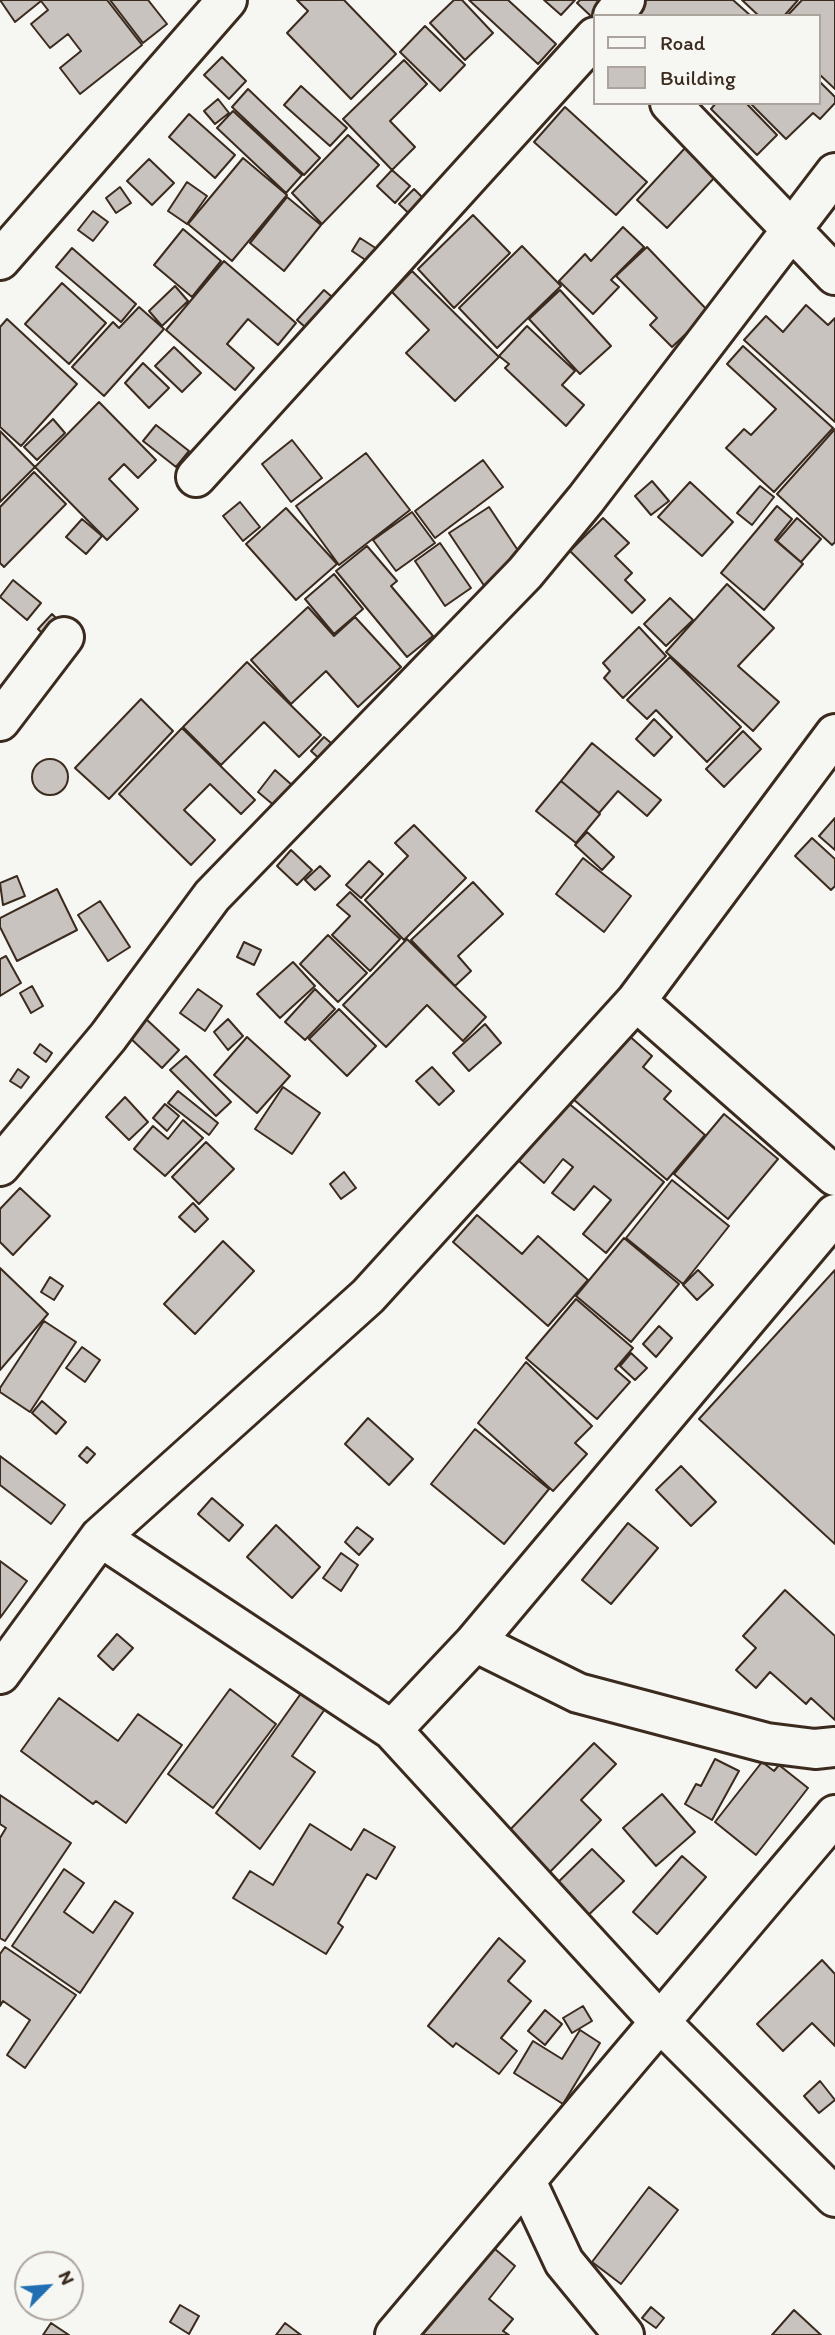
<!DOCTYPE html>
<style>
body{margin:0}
#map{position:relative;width:835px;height:2335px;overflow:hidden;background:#f6f6f2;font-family:Itim,sans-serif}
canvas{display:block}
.legend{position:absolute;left:593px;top:14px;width:228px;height:91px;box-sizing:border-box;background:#f6f6f2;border:2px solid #aba49d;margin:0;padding:9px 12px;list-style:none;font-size:21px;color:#3b2a1e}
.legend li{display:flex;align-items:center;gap:14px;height:35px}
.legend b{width:35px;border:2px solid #aba49d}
.north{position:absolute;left:14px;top:2251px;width:70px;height:70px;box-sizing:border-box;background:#f6f6f2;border:2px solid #aba49d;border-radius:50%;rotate:65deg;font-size:19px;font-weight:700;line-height:28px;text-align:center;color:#3b2a1e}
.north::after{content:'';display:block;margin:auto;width:24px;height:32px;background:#1f6fb2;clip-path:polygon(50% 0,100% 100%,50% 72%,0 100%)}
</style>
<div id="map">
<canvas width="835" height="2335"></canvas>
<ul class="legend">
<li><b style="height:9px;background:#f6f6f2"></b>Road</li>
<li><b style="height:19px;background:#c8c3be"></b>Building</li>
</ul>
<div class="north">N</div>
</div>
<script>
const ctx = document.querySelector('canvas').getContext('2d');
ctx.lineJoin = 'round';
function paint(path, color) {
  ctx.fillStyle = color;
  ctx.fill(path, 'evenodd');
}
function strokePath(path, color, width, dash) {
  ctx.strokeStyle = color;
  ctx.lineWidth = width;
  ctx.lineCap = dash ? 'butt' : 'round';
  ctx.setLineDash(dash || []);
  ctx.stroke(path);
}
const building = new Path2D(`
 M0,0H107L142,45L80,94L60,68L81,51L68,34L50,48L31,24L48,10L41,1L15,22Z
 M110,0H148L167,24L143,43Z
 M297,0H344L396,54L351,99L287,33L308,11Z
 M454,0H462L493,33L465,60L430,23Z
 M469,0H508L556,44L538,64Z
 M544,0H575L561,15Z
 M580,0H603L594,19L577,3Z
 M644,0H733L751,16H638L633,12Z
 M742,0H798L784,16H759Z
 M802,0H835V89L819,74V16H787Z
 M425,26L465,65L440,91L400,52Z
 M222,57L246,81L229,99L204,75Z
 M404,60L427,84L390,121L415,147L392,170L343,119Z
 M819,81L835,97V103L820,119L813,113L786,139L750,103H819Z
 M301,86L347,128L330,146L284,105Z
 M248,89L320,158L304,175L232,107Z
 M218,99L229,113L215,124L204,111Z
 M716,103H746L777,135L757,155L711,109Z
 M565,107L647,182L616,215L534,142Z
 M233,111L302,175L286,193L217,128Z
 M189,114L235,155L215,178L169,137Z
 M348,135L379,165L322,224L292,193Z
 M686,147L716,176L667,228L637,200Z
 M243,158L287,195L232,261L188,224Z
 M149,159L174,183L152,205L127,181Z
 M392,170L410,186L395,203L377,186Z
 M187,182L207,196L187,224L168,211Z
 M120,187L131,203L116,213L106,198Z
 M414,189L435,210L421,225L399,204Z
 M287,197L321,225L284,271L250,243Z
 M93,211L108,222L93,241L78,230Z
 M473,215L510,253L454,308L418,269Z
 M623,227L644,247L611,280L619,287L593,314L559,281L585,254L591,261Z
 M183,229L221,261L192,297L154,265Z
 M360,238L388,256L379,269L352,251Z
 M522,246L561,286L497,348L459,308Z
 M647,247L709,312L672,347L650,325L657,318L616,276Z
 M72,248L136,304L121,322L56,267Z
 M224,261L296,323L278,345L248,319L227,344L254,368L235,390L166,330Z
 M412,271L499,357L455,401L406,353L429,330L392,292Z
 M62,283L106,323L69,364L25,324Z
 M175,286L188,301L162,326L149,311Z
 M324,290L346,309L319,339L297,320Z
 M560,290L611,346L580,374L529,319Z
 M806,305L828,325L835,318V422L744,340L766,316L783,332Z
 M139,307L164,329L104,396L72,367L113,322L119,328Z
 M7,319L77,384L21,446L0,427V327Z
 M527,326L575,371L562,385L584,405L566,426L505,368L509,364L499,356Z
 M743,346L833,428L774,492L726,448L744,429L751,435L776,409L727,364Z
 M174,347L201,373L182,392L155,366Z
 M143,363L169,388L149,408L125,383Z
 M99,402L156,460L138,478L124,464L109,479L138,509L107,540L35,467Z
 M53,419L65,433L37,460L24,447Z
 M156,425L189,451L176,467L143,441Z
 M835,429V542L832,545L777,494Z
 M0,431L35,467L0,502Z
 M292,440L322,478L291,502L262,464Z
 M366,453L410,510L339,565L296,506Z
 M483,460L503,487L435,538L415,511Z
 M34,472L66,504L4,567L0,563V507Z
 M652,481L669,501L651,515L635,496Z
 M690,482L733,522L702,556L658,517Z
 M760,486L774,497L752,525L737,513Z
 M240,502L260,527L243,541L223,516Z
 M777,506L792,519L775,540L803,564L764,610L721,573Z
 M489,507L527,564L487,590L449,533Z
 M286,508L337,564L296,600L246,544Z
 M412,512L435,543L396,571L373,540Z
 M603,518L629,543L615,556L632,573L625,580L645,600L632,613L570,551Z
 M797,518L821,539L801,562L777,541Z
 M82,519L102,536L86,554L66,537Z
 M440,543L471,588L445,606L415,561Z
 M367,546L397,581L391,586L433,636L407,657L336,571Z
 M334,574L363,609L334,634L305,599Z
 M13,580L41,603L27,620L0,597Z
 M727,584L774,628L738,666L779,702L753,731L666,652Z
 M670,598L693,620L666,646L644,624Z
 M308,607L334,636L355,617L401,667L358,707L326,671L291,704L251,660Z
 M52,614L68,630L54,645L38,629Z
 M639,627L666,656L623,698L604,678L610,671L603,663Z
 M670,657L741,727L707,762L656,710L647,719L627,700Z
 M247,662L321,735L299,757L264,722L221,765L183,727Z
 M141,699L173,731L109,799L75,768Z
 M654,719L672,737L654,756L636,739Z
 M182,728L255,800L241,814L210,784L184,810L215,840L191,865L119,794Z
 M743,731L761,749L724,787L706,769Z
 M324,737L337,748L324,763L311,751Z
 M592,743L661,800L647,816L618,791L599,813L561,781Z
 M32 777a18 18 0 1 1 36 0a18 18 0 1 1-36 0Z
 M275,770L293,786L276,807L258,792Z
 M561,781L600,814L576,843L536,811Z
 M835,818V850L819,836Z
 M414,825L466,878L404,940L365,900L408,856L395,843Z
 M587,832L614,857L602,870L575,845Z
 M812,838L835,859V886L831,890L795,856Z
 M291,850L312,870L297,885L277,866Z
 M583,858L631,896L604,932L556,894Z
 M369,861L383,874L361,898L346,885Z
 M320,866L330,876L315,890L305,880Z
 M17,876L25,896L3,905L0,883Z
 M473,882L503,914L458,956L471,971L455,986L411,940Z
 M57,889L77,930L17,961L0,927V918Z
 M350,892L400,939L370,971L332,935L350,916L337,905Z
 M100,901L130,947L108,961L78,915Z
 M328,935L367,973L338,1002L300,964Z
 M407,939L486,1017L463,1041L427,1005L386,1047L343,1005Z
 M244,942L261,950L254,965L237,957Z
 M6,956L21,983L0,996V959Z
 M293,962L315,986L280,1018L257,994Z
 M32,986L43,1006L31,1013L20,993Z
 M198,989L222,1006L205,1031L180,1013Z
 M315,989L335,1009L305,1040L285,1022Z
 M339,1009L376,1046L347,1076L309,1039Z
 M145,1018L179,1050L162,1068L128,1036Z
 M228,1019L243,1036L228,1050L214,1032Z
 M485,1024L501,1043L469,1071L453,1053Z
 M627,1034L652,1056L643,1067L671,1091L664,1099L705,1135L667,1180L573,1099Z
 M247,1037L290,1076L257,1113L214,1075Z
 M40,1044L52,1053L46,1062L34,1053Z
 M186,1056L231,1102L216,1116L170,1070Z
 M432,1067L454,1091L439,1105L416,1081Z
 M18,1069L29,1077L21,1088L10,1081Z
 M283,1087L320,1113L292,1154L255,1129Z
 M178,1091L218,1123L209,1135L168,1103Z
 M125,1097L148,1122L129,1140L106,1117Z
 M567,1102L664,1182L606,1253L583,1234L611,1200L594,1186L574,1210L552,1193L573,1167L563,1159L544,1183L519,1161Z
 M165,1104L179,1116L167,1131L153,1118Z
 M724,1114L778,1159L728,1219L674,1174Z
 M183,1120L203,1138L165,1176L134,1149L153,1126L168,1139Z
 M206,1142L234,1169L199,1204L172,1177Z
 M344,1172L356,1188L341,1199L330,1184Z
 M672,1180L729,1226L683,1284L626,1238Z
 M20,1188L50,1216L13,1255L0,1242V1209Z
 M193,1203L208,1219L195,1232L179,1217Z
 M477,1215L522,1254L538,1236L588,1280L548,1326L453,1242Z
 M624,1238L679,1284L631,1342L576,1296Z
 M223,1241L254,1271L195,1334L164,1304Z
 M0,1268L48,1314L0,1370Z
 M698,1270L713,1285L697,1300L683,1285Z
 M835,1270V1544L699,1419Z
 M50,1277L63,1286L54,1300L41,1292Z
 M576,1299L633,1348L615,1369L630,1382L597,1419L526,1358Z
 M44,1321L76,1342L30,1412L0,1392V1388Z
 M659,1326L672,1338L656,1357L643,1344Z
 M82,1347L100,1360L85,1382L66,1368Z
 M631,1353L647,1368L635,1380L620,1366Z
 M526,1362L592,1426L575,1443L587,1454L553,1491L478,1423Z
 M42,1401L66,1422L56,1434L32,1413Z
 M368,1418L413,1459L389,1485L345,1444Z
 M475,1429L549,1489L504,1544L431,1484Z
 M87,1447L95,1454L87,1463L79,1456Z
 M0,1456L65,1505L51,1524L0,1485Z
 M681,1466L716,1502L691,1526L656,1490Z
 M212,1498L243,1525L229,1541L198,1514Z
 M628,1523L658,1548L611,1604L582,1580Z
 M276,1525L320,1567L292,1598L247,1557Z
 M357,1527L373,1539L359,1555L345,1542Z
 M341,1553L358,1565L341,1591L323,1578Z
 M0,1561L27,1581L0,1618Z
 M785,1590L835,1636V1720L811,1698L806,1704L770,1672L756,1688L736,1670L756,1648L743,1636Z
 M117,1634L133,1648L113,1670L98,1656Z
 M230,1689L276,1724L213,1808L168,1774Z
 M302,1692L325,1709L292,1756L315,1772L260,1849L216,1813Z
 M59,1698L118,1741L138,1714L182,1745L126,1823L96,1801L93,1804L21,1751Z
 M594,1743L616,1764L581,1800L601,1820L544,1878L503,1837Z
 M715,1759L739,1771L712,1820L685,1804L696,1784L701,1786Z
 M762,1762L774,1771L779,1765L808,1788L756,1855L715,1822Z
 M662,1794L695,1832L656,1866L623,1828Z
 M0,1795L71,1843L5,1941L0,1938V1838L6,1828L0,1824Z
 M310,1824L351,1850L364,1829L395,1847L376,1879L367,1874L338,1923L343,1927L326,1954L233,1898L250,1871L273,1885Z
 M592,1849L624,1881L579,1924L548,1892Z
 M682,1856L706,1877L657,1934L633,1912Z
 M64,1869L84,1883L64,1912L93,1933L115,1901L133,1913L80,1993L12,1946Z
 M499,1938L525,1961L508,1981L531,2001L501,2038L517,2051L499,2074L456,2043L453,2047L428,2026Z
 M5,1947L76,1995L25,2068L7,2055L30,2020L3,2001L0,2006V1954Z
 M822,1960L835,1974V2046L812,2023L783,2051L757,2024Z
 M583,2006L592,2021L572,2033L563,2018Z
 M545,2010L562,2024L545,2045L528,2031Z
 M580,2030L600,2043L563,2104L514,2073L533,2041L562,2059Z
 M820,2081L835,2100L819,2113L804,2096Z
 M649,2187L678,2210L621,2284L592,2262Z
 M489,2244L515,2266L489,2299L513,2319L503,2331L509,2335H416Z
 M180,2305L199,2316L189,2334L170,2322Z
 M651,2307L664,2318L656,2328L642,2318Z
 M794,2310L821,2335H772Z
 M51,2323L69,2335H43Z
 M285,2323L301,2335H276Z`);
const minor = new Path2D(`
 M613,16L625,0
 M670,103L835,275
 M0,260L227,0
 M196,477L595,37
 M0,721L64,637
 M636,1001L835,1176
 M0,1166L108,1037L212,896L525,573L586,499L835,173
 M100,1537L392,1730L659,2021L835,2197
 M475,1642L578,1693L767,1743L815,1749L835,1747
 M0,1674L100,1537L368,1296L636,1001L835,734
 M392,1730L475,1642L835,1214
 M527,2183L564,2262L624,2335
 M395,2335L835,1815`);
paint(building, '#c8c3be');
strokePath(building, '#3b2a1e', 2);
strokePath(minor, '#3b2a1e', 44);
strokePath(minor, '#f6f6f2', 38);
</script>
